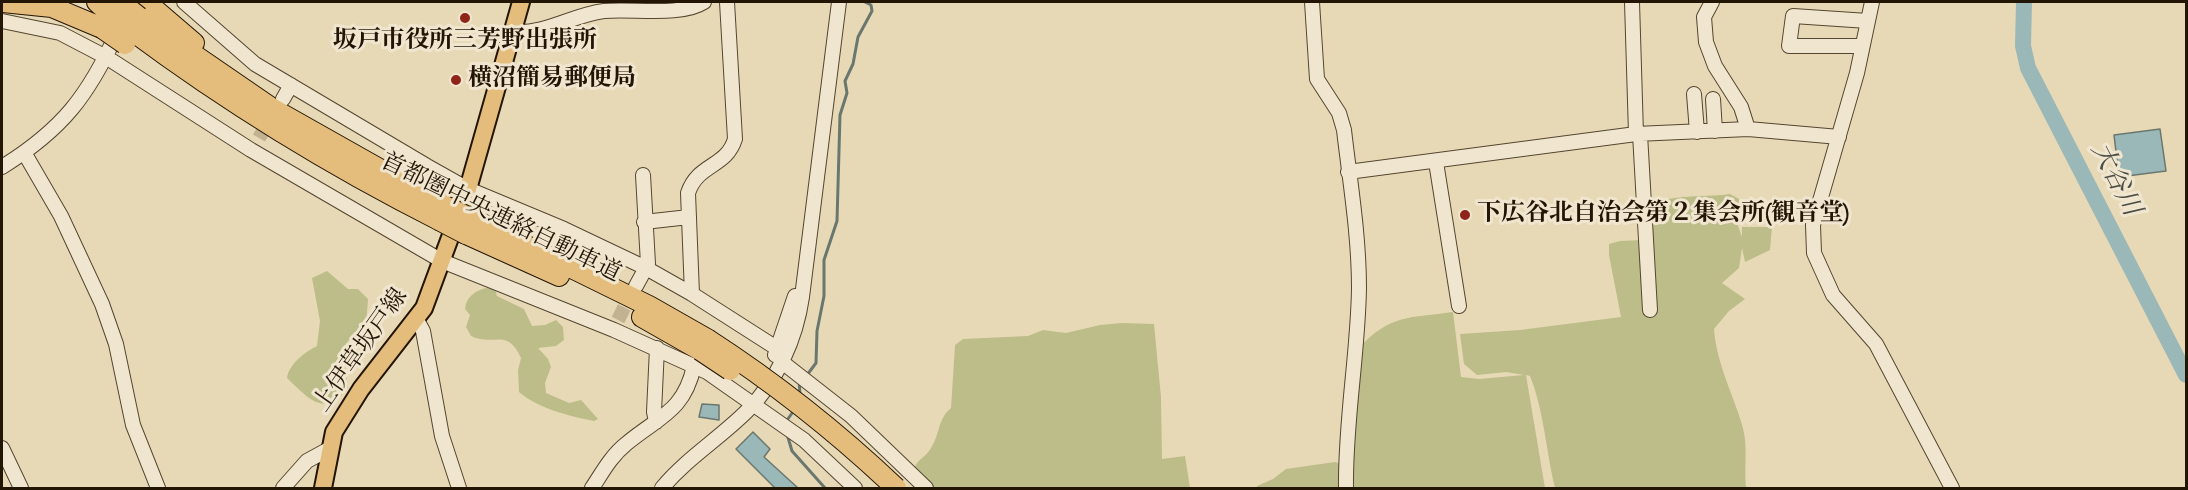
<!DOCTYPE html>
<meta charset="utf-8">
<style>
body{margin:0}
#map{position:relative;width:2188px;height:490px;overflow:hidden;background:#e8d9b6;font-family:"IM FELL English",serif}
canvas{display:block}
.frame{position:absolute;inset:0;border:3px solid #231504;pointer-events:none}
</style>
<div id="map">
<canvas width="2188" height="490"></canvas>
<div class="frame"></div>
</div>
<script>
const ctx = document.querySelector('canvas').getContext('2d');
ctx.lineJoin = 'round';
function paint(path, color) {
  ctx.fillStyle = color;
  ctx.fill(path, 'evenodd');
}
function strokePath(path, color, width, dash) {
  ctx.strokeStyle = color;
  ctx.lineWidth = width;
  ctx.lineCap = dash ? 'butt' : 'round';
  ctx.setLineDash(dash || []);
  ctx.stroke(path);
}
function label(font, color, halo, rows, align = 'center') {
  ctx.font = font + ' "IM FELL English","Noto Serif JP",serif';
  ctx.lineWidth = 6;
  ctx.setLineDash([]);
  ctx.textBaseline = 'middle';
  ctx.strokeStyle = halo;
  ctx.fillStyle = color;
  for (const [text, x, y, turn = 0] of rows) {
    ctx.save();
    ctx.translate(x, y);
    ctx.rotate((+turn || 0) * Math.PI / 180);
    ctx.textAlign = isNaN(turn) ? turn : align;
    if (halo) ctx.strokeText(text, 0, 0);
    ctx.fillText(text, 0, 0);
    ctx.restore();
  }
}
const green = new Path2D(`
 M1730,194L1739,199L1738,226L1742,237V227H1772L1770,250L1745,262L1742,248L1739,268L1722,283L1745,299L1729,311L1714,329C1717,366 1733,393 1743,428C1748,448 1744,468 1746,488H1555C1546,451 1544,411 1530,376L1526,375L1545,488H1349L1359,348C1390,314 1410,318 1453,312L1461,377L1479,379L1524,375L1506,372L1477,375L1464,364L1460,334L1520,330L1621,317L1609,255V244L1620,241L1642,240C1655,225 1646,219 1653,206C1661,194 1714,197 1730,194Z
 M327,271L348,289H358L368,299L365,339L356,344L349,340L343,349L348,388C324,418 309,399 287,378C289,364 305,352 317,346L320,321L312,278Z
 M486,288L495,289L497,296L524,309L532,326L545,325L556,320L563,327L564,340L556,346L538,348L548,359L551,367L545,383L546,393L569,403L581,400L598,419L594,421C569,416 539,409 519,392L518,370L521,358C507,327 494,347 471,336L466,327L470,315L465,309C466,297 475,291 486,288Z
 M1122,323L1154,324L1161,397L1162,459L1185,456L1190,488H932L914,470C916,460 924,458 929,451C940,437 937,419 951,408L955,345L963,339L1028,336L1043,330L1066,333L1100,325Z
 M1335,462L1341,464L1343,488H1257V486L1273,479L1286,469Z`);
const water = new Path2D(`
 M2160,129L2166,171L2119,177L2114,135Z
 M702,404L719,405V420L699,417Z
 M753,432L770,449L764,457L798,488H775L736,449Z`);
const stream = new Path2D(`
 M807,375L816,363L817,331L824,296V260L837,221L840,115L847,93L845,81L853,64L858,37L872,11L871,5L865,2
 M799,380L800,395
 M785,423L795,409
 M787,434L792,451L825,488`);
const river = new Path2D(`
 M2024,2L2023,46L2028,68L2186,375`);
const minorTunnel = new Path2D(`
 M259,138L272,116
 M618,320L633,290`);
const minor = new Path2D(`
 M184,2L255,64L427,166L468,189L564,229L646,268L692,294L778,349
 M1312,2L1317,79L1339,113L1344,130C1350,182 1359,235 1359,288C1358,355 1345,421 1346,488
 M1632,2L1636,134
 M1712,2L1704,17L1706,42L1715,66L1741,107L1748,129
 M1872,2L1857,73L1813,225L1814,253L1833,295L1876,344L1952,488
 M2,21L60,33L106,57L251,150L442,261L614,330L707,372L804,440L855,488
 M514,32C547,34 572,15 604,11C631,8 681,17 704,2
 M1862,46H1789L1793,16L1868,21
 M1694,94L1697,132
 M283,99L291,85
 M1713,99L1715,131
 M1640,134L1650,310
 M25,154L61,216L102,304L116,344L133,425L158,488
 M1436,162L1459,306
 M2,167C63,129 88,96 118,31
 M1348,172L1636,134L1748,129L1839,137
 M644,222L689,217
 M636,286L648,264L643,175
 M692,294L688,193C698,163 726,168 735,139L727,2
 M417,320L423,331L442,436L459,488
 M775,355L795,296
 M782,362L851,416L926,488
 M656,422L654,412L657,348
 M2,448L21,488
 M283,488L307,461L329,449
 M592,488C602,473 611,456 626,444C658,417 684,412 694,366
 M662,488C687,458 720,438 747,411C777,381 796,339 802,297L839,2`);
const major = new Path2D(`
 M323,488L334,432L361,389L424,308L468,189L521,2`);
const highway = new Path2D(`
 M3,2L52,7L102,28
 M97,2L109,13
 M146,2L194,43
 M139,17L273,109L445,206
 M131,30C229,103 330,165 439,220
 M472,219L649,306L707,339
 M466,234L559,276
 M642,317L700,350`);
const highwayBridge = new Path2D(`
 M120,2L139,17
 M109,13L131,30
 M102,28L125,44
 M445,206L472,219
 M439,220L466,234
 M707,339C775,383 837,432 896,488
 M700,350L730,370`);
const markers = [
 [465,18,6,"#8f2418"],
 [456,80,6,"#8f2418"],
 [1465,215,6,"#8f2418"]
];
const poiNames = [
 ["坂戸市役所三芳野出張所",465,42,"center"],
 ["横沼簡易郵便局",468,80],
 ["下広谷北自治会第２集会所(観音堂)",1477,215]
];
const streetNames = [
 ["首都圏中央連絡自動車道",500,219,26],
 ["上伊草坂戸線",362,351,-55]
];
const waterNames = [
 ["大谷川",2114,180,63]
];
paint(green, '#bdbd89');
paint(water, '#9ab8b7');
strokePath(water, '#6a776f', 1.5);
strokePath(stream, '#6a776f', 3);
strokePath(river, '#9ab8b7', 16);
strokePath(minorTunnel, '#c1b292', 14, [14, 7]);
strokePath(minor, '#544630', 16);
strokePath(major, '#231504', 20);
strokePath(highway, '#231504', 22);
strokePath(minor, '#f0e6d0', 14);
strokePath(major, '#e4bc7b', 16);
strokePath(highway, '#e4bc7b', 20);
strokePath(highwayBridge, '#231504', 22, []);
strokePath(highwayBridge, '#e4bc7b', 20);
for (const [x, y, r, color] of markers) {
  const dot = new Path2D();
  dot.arc(x, y, r, 0, 2 * Math.PI);
  ctx.fillStyle = color;
  ctx.fill(dot);
  strokePath(dot, '#f0e6d0', 2);
}
label('bold 24px', '#231504', '#f0e6d0', poiNames, 'left');
label('24px', '#231504', '#f0e6d0', streetNames);
label('italic 26px', '#4d4e43', '#f0e6d0', waterNames);
</script>
